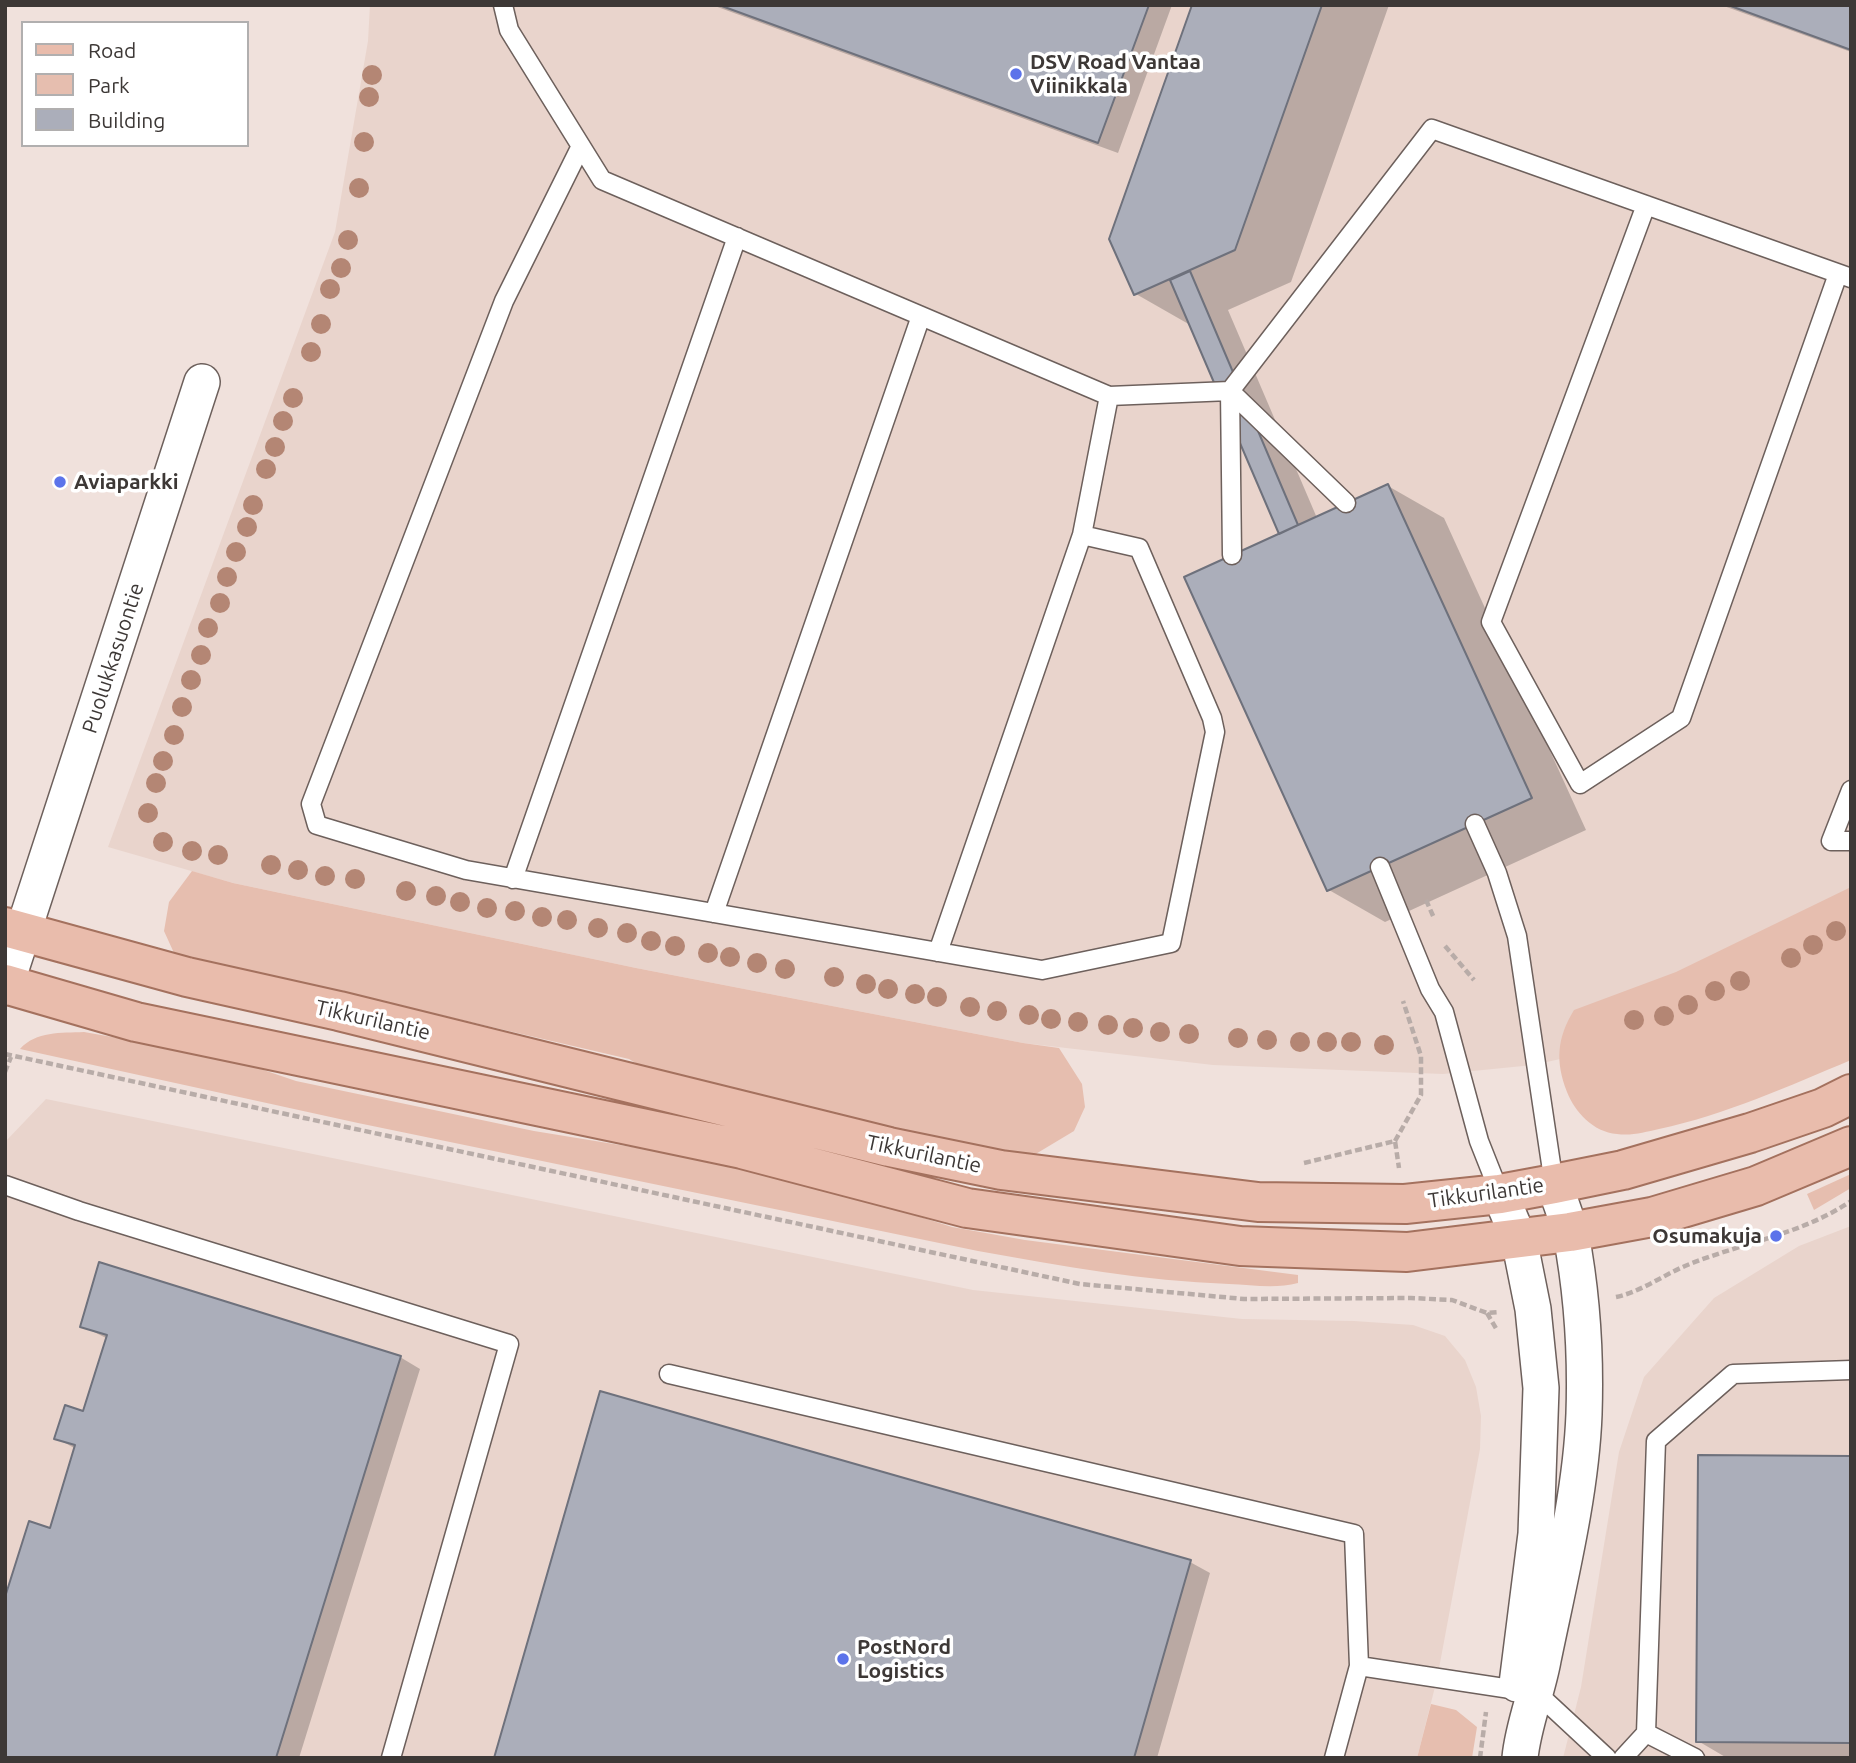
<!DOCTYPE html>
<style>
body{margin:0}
#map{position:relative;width:1856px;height:1763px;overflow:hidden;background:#f0e1dc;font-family:Ubuntu,sans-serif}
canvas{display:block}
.frame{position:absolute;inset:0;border:7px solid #3d3836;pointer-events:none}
.legend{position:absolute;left:21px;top:21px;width:228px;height:126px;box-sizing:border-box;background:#fff;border:2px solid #b1afaf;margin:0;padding:9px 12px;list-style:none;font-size:21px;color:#3d3836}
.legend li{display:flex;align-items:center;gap:14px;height:35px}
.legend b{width:35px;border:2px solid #b1afaf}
</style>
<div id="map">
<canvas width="1856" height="1763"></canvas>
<div class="frame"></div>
<ul class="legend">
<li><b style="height:9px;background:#e9bcac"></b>Road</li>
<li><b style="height:19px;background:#e6beaf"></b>Park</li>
<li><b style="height:19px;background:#abaeba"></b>Building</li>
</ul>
</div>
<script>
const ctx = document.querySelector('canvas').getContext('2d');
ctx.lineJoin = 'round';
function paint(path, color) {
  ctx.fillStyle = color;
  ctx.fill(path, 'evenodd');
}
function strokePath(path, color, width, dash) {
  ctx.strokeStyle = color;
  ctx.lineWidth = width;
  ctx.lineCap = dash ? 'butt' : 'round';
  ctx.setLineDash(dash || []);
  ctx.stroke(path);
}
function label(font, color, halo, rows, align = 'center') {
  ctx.font = font + ' Ubuntu,sans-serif';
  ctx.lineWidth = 7;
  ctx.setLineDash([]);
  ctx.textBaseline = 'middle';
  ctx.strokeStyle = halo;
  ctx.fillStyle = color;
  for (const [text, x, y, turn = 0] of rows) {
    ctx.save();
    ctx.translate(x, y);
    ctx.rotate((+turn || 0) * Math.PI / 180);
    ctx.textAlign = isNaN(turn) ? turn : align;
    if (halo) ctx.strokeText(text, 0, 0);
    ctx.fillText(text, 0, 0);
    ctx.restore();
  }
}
const built = new Path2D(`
 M370,5H1851V946L1624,1045L1533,1065L1443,1074L1213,1065L1023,1043L636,968L233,883L108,847L335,232L368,41Z
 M46,1099L973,1290L1242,1319L1354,1321L1413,1325L1445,1336L1465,1360L1476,1387L1481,1416L1480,1449L1437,1679L1417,1758H5V1142Z
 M1851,1226V1758H1563L1581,1687L1619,1452L1644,1377L1714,1298L1799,1246Z`);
const green = new Path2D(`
 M192,871L233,883L636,968L1023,1043L1059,1048L1082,1084L1085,1107L1074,1131L1034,1155H993L657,1076L629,1059L174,953L164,931L169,902Z
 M1851,887V1060C1789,1086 1725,1115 1659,1129C1645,1132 1632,1136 1617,1134C1593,1132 1575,1112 1567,1092C1555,1061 1557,1038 1574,1010L1676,972Z
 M84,1032L225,1057L296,1081L534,1131L773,1170L952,1227L1025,1240L1298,1275V1283C1276,1289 1252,1285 1229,1284C1144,1281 1061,1266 978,1251L358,1123L20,1049C36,1031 61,1033 84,1032Z
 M1851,1174V1188L1814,1210L1807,1194Z
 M1431,1704L1456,1710L1477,1727L1472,1758H1417Z`);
const shadow = new Path2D(`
 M712,5H1172L1118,153Z
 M1194,5H1389L1291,282L1228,310L1317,518L1388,486L1444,518L1586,830L1385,922L1329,890L1283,534L1192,326L1136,294Z
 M1721,5H1851V52Z
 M82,1326L400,1357L420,1369L299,1758H5L51,1530L76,1449L56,1438L85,1414L108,1339Z
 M1851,1458V1758H1727L1698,1741Z
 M1190,1562L1210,1573L1157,1758H496Z`);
const building = new Path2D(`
 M719,5H1149L1098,143Z
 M1192,5H1322L1235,250L1134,295L1109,239Z
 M1728,5H1851V50Z
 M1190,271L1298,525L1279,534L1170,280Z
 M1388,484L1532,798L1327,891L1184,577Z
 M99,1262L401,1356L276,1758H5V1597L29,1521L50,1528L75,1445L54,1439L65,1405L83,1411L107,1335L80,1327Z
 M600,1391L1191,1560L1134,1758H494Z
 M1698,1455L1851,1456V1743L1696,1742Z`);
const path = new Path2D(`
 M1426,900L1434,918
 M1445,946L1474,980
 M5,1054L1080,1284L1244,1299L1411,1298L1452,1300L1487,1313L1500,1312
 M5,1072L11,1057
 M1395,1141L1421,1095V1056L1403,1001
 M1304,1163L1395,1141L1399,1168
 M1616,1297C1640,1292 1662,1276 1685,1266C1740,1243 1801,1235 1851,1201
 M1487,1313L1497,1330
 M1480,1758L1486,1712`);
const lane = new Path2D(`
 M503,5L509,30L602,180L1109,396L1230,391L1346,503
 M581,146L504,301L311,804L317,825L466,870L1042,970L1171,943L1215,732L1212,718L1139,548L1082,535L1109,396
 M1646,205L1491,622L1580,784L1681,718L1838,274
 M1232,555L1230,391L1432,129L1851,278
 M1851,790L1831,841H1851
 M1475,824L1497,873L1517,936L1554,1184
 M1380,867L1430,989L1444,1012L1479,1141L1500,1194
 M513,879L737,237
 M714,913L921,316
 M938,952L1082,535
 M5,1185L79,1211L509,1344L391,1758
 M669,1374L1354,1534L1359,1666L1334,1758
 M1359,1666L1537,1693L1607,1758
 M1646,1733L1695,1758
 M1623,1758L1646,1733L1656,1441L1733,1374L1851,1370`);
const street = new Path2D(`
 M5,987L202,382
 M1500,1194L1519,1239L1533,1309L1541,1388L1536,1534L1517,1684
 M1520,1758C1523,1725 1537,1693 1543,1660C1559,1582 1581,1494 1584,1414C1586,1354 1582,1293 1571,1235C1567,1218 1560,1201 1554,1184`);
const primary = new Path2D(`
 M5,927L187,977L339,1011L889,1147L1001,1170L1258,1202L1405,1204L1500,1194L1554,1184L1623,1170L1750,1133L1823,1108L1851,1094
 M5,984L136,1022L742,1149L967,1208L1240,1246L1407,1252L1570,1232L1652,1217L1756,1186L1851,1146`);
const trees = [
 [372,75],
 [369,97],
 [364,142],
 [359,188],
 [348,240],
 [341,268],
 [330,289],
 [321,324],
 [311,352],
 [293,398],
 [283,421],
 [275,447],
 [266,469],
 [253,505],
 [247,527],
 [236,552],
 [227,577],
 [220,603],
 [208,628],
 [201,655],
 [191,680],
 [182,707],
 [174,735],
 [163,761],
 [156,783],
 [148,813],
 [163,842],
 [192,851],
 [218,855],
 [271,865],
 [298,870],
 [325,876],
 [355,879],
 [406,891],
 [436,896],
 [460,902],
 [487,908],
 [515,911],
 [542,917],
 [567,920],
 [598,928],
 [1836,931],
 [627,933],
 [651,941],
 [1813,945],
 [675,946],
 [708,953],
 [730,957],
 [1791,958],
 [757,963],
 [785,969],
 [834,977],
 [1740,981],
 [866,984],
 [888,989],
 [1715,991],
 [915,994],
 [937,997],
 [1688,1005],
 [970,1007],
 [997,1011],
 [1029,1015],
 [1664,1016],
 [1051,1019],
 [1634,1020],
 [1078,1022],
 [1108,1025],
 [1133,1028],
 [1160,1032],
 [1189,1034],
 [1238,1038],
 [1267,1040],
 [1300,1042],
 [1327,1042],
 [1351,1042],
 [1384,1045]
];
const markers = [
 [1016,74,7,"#5c73ea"],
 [60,482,7,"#5c73ea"],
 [1776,1236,7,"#5c73ea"],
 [843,1659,7,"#5c73ea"]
];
const poiNames = [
 ["DSV Road Vantaa",1030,62],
 ["Viinikkala",1030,86],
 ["Aviaparkki",74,482],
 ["Osumakuja",1762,1236,"right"],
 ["PostNord",857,1647],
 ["Logistics",857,1671]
];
const streetNames = [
 ["Puolukkasuontie",113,658,-72],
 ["Tikkurilantie",373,1020,13],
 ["Tikkurilantie",924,1154,12],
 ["Tikkurilantie",1486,1193,-8]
];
paint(built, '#e9d4cc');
paint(green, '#e6beaf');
paint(shadow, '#0003');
paint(building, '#abaeba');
strokePath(building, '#6e717c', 2);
strokePath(lane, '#6d605c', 21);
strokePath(street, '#6d605c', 38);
strokePath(primary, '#a4715e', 42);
strokePath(path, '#b8aca8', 4.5, [7, 3.5]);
strokePath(lane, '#fff', 18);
strokePath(street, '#fff', 35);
strokePath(primary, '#e9bcac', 38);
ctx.fillStyle = '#b48674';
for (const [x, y] of trees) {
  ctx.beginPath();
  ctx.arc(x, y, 10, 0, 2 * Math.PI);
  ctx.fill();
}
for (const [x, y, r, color] of markers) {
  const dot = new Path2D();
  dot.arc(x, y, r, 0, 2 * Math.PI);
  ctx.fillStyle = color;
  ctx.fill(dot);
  strokePath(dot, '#fff', 2.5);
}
label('bold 21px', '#3d3836', '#fff', poiNames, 'left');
label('21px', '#3d3836', '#fff', streetNames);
</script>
